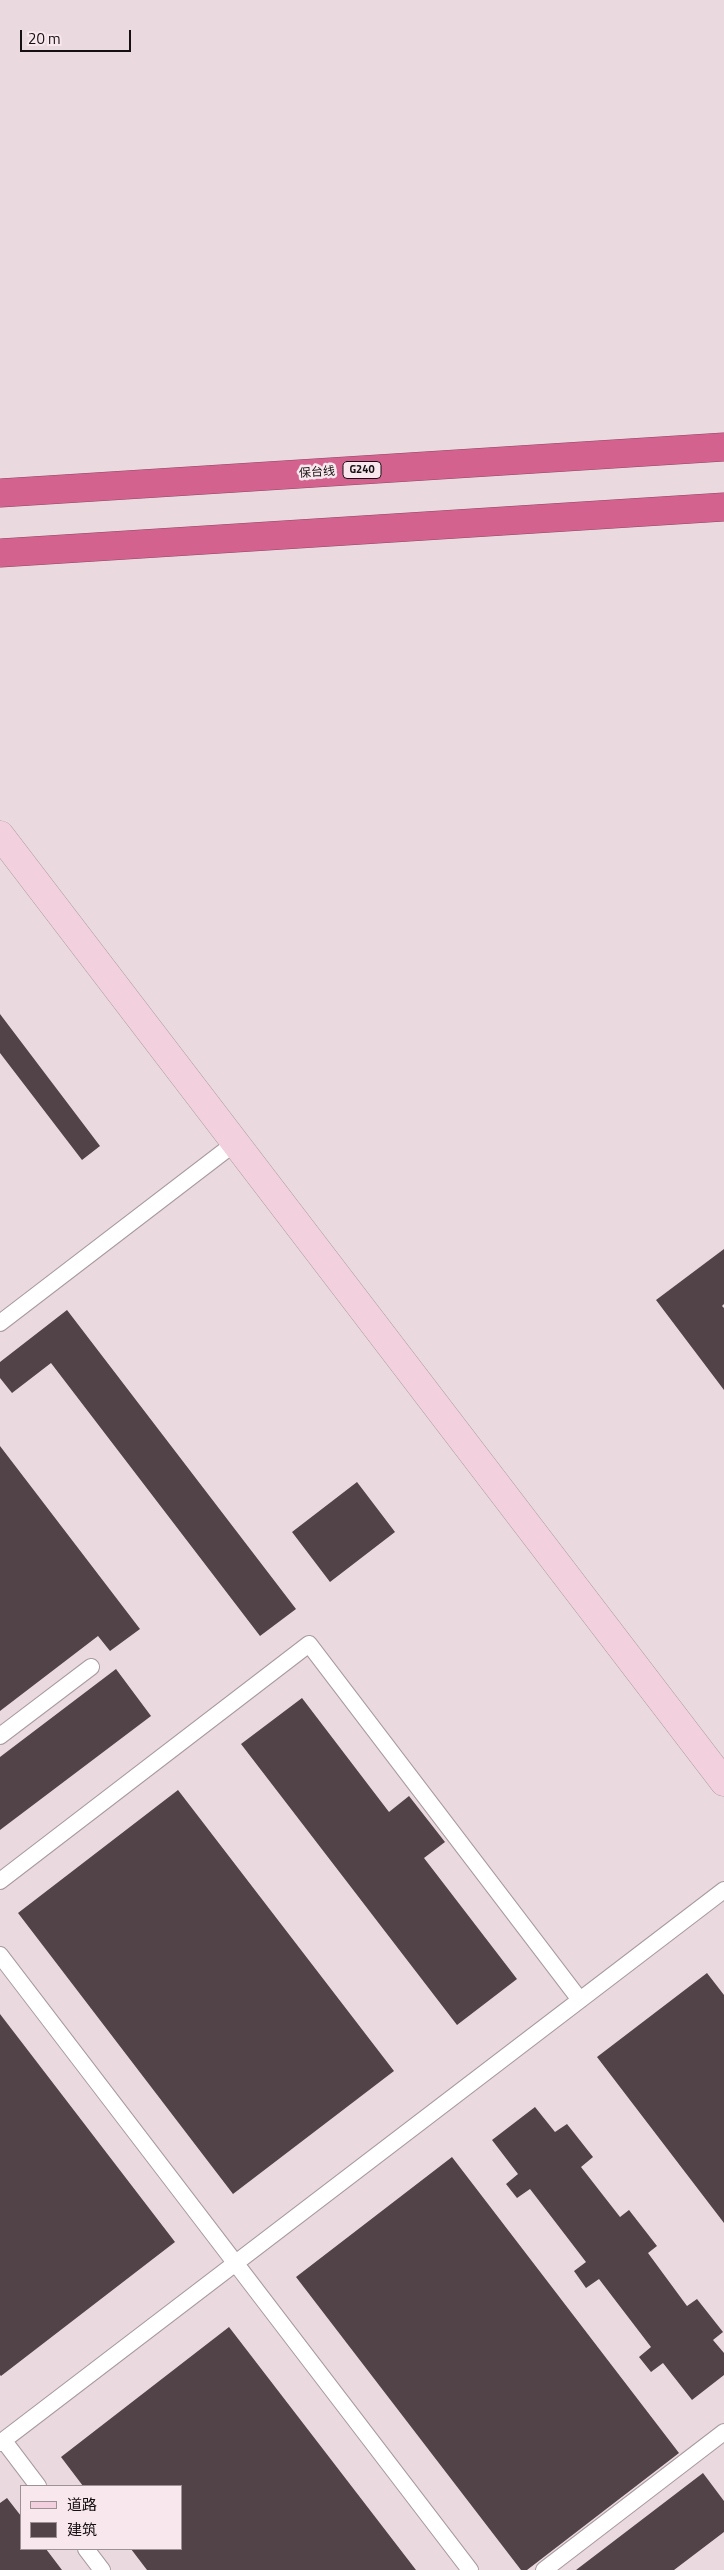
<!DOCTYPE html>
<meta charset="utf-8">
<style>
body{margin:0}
#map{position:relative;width:724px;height:2570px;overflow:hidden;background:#eadadf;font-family:"Titillium Web","Noto Sans SC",sans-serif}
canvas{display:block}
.legend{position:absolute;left:20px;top:2485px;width:162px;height:65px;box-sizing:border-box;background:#f8e7ec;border:1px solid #9e9195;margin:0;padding:6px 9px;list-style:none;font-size:15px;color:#161012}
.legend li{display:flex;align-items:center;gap:10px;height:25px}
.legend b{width:25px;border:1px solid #9e9195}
.scale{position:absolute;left:20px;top:30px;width:111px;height:22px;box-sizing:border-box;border:2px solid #161012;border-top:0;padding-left:6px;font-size:15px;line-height:18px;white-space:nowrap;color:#161012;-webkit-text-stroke:4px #f8e7ec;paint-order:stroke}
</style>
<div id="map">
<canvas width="724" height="2570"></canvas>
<ul class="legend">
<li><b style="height:6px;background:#f2d0dd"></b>道路</li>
<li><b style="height:14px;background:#514347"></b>建筑</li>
</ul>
<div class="scale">20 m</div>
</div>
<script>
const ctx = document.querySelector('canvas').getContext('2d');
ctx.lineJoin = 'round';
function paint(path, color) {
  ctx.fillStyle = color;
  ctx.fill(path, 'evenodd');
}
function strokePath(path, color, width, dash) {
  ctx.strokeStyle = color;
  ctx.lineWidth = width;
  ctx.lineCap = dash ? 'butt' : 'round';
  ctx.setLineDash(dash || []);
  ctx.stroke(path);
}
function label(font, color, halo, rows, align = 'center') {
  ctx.font = font + ' "Titillium Web","Noto Sans SC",sans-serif';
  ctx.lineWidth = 5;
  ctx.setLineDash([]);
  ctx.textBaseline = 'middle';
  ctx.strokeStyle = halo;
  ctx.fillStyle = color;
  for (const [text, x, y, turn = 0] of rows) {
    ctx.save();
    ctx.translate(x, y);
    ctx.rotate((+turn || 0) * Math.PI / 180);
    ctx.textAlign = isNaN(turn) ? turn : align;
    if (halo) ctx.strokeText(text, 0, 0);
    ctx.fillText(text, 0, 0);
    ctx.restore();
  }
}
const building = new Path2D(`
 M0,1014L100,1146L82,1160L0,1053Z
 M724,1249V1304L722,1306L724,1308V1390L656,1300Z
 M67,1310L296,1609L260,1636L51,1363L12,1393L0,1378V1362Z
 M0,1446L140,1629L110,1651L98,1636L0,1711Z
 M357,1482L395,1532L330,1582L292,1532Z
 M116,1669L151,1716L0,1830V1757Z
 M302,1698L389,1812L409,1796L445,1842L424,1858L517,1979L457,2025L241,1744Z
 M178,1790L394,2071L233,2194L18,1913Z
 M707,1973L724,1995V2223L597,2057Z
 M0,2014L175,2242L1,2376L0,2375Z
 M535,2107L555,2132L567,2124L593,2157L581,2167L620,2217L629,2210L657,2246L648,2253L687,2306L697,2299L723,2332L713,2340L724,2353V2375L692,2400L663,2363L651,2372L639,2357L651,2347L599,2279L586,2288L574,2271L586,2262L530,2189L517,2198L506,2184L518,2174L492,2140Z
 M452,2157L679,2453L527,2570H521L296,2277Z
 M229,2327L416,2570H147L131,2549H181V2486H83L61,2457Z
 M703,2473L724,2501V2532L674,2570H576Z
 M7,2498L21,2516V2549H46L62,2570H0V2503Z`);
const lane = new Path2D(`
 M0,1323L235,1143
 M0,1736L91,1667
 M0,1881L309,1644L580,2000
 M0,1955L470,2570
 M4,2441L38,2486
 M0,2443L724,1890
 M86,2549L102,2570
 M544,2570L724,2432`);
const secondary = new Path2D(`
 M0,835L724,1782`);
const highway = new Path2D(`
 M0,493L724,447
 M0,553L724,507`);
const shields = [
 [362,470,38]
];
const shieldNames = [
 ["G240",362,470]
];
const streetNames = [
 ["保台线",317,473,-4]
];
paint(building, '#514347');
strokePath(lane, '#a99a9e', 18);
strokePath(secondary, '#a99a9e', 29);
strokePath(highway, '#914663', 29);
strokePath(lane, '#fff', 16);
strokePath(secondary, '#f2d0dd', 28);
strokePath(highway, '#d3638e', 28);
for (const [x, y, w] of shields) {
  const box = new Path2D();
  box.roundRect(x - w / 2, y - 8.5, w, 17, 4);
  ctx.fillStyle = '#f8e7ec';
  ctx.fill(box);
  strokePath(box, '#161012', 1);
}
label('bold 11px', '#161012', null, shieldNames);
label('12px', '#161012', '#f8e7ec', streetNames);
</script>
